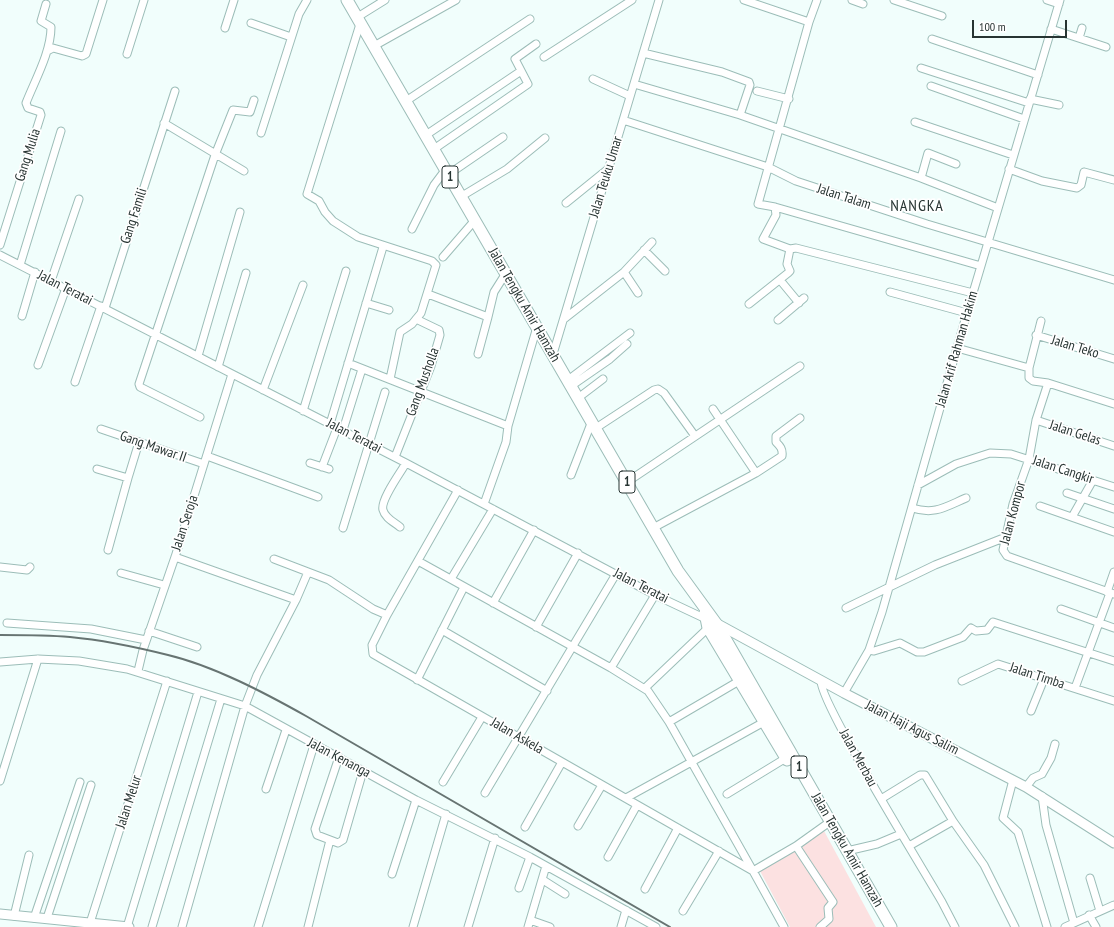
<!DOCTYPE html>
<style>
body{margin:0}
#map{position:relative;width:1114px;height:927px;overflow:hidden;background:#f1fefc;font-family:"PT Sans Narrow",sans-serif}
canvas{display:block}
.scale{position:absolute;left:972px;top:20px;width:95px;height:18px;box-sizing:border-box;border:2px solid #273432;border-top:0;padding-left:5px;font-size:12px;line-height:14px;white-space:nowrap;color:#273432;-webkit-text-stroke:3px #fff;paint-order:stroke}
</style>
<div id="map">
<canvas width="1114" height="927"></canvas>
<div class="scale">100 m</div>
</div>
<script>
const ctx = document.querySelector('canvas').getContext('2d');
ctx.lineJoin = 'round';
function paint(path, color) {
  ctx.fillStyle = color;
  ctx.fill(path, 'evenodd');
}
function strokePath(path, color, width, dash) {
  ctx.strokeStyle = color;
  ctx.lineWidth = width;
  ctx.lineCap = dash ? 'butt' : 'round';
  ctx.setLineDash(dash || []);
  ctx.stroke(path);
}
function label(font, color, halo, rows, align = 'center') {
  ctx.font = font + ' "PT Sans Narrow",sans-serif';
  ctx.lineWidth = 3.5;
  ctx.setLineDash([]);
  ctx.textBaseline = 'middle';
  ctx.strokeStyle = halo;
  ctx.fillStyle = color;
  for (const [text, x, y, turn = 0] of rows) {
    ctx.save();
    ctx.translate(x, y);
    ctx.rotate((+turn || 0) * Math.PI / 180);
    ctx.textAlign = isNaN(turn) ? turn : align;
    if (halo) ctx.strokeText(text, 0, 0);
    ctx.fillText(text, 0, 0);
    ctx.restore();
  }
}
const green = new Path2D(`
 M823,829L876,927H790L760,871Z`);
const street = new Path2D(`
 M744,0L809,22
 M817,0L809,22L758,204L775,207L776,215L763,239L790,249L796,248L973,293
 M852,0L863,4
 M894,0L942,16
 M1047,0L1059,4
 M356,18L385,0
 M251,23L291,37
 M360,24L307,194L319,201L325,212L333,221L358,237L432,261L436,265L421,313L412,324L400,332L390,379
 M225,28L234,0
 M1051,29L1106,47
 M1079,38L1082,28
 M932,39L1038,75
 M374,46L456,0
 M47,51L53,48L82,56L86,54L103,0
 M643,53L722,72L749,82L750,85L740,115
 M127,54L144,0
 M544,57L632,0
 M921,68L1029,103
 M593,79L630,96
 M634,84L740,115L921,178L998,208
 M931,86L1024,119
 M757,91L789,99
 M1030,99L1059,105
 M406,101L530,19
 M623,120L768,167L796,181L927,224L1114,280
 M915,122L1013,155
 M164,123L244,171
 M261,133L299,14L307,0
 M426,135L521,71
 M434,149L528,84L515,59L536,44
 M1009,169L1042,181L1077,188L1081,185L1084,172L1114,180
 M449,174L503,137
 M921,178L928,153L956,164
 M462,196L507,169L545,138
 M566,203L608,169
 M775,207L981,266
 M412,229L434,185L446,169
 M0,245L41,115L40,112L28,108L26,103C35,80 51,52 51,27L41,21L46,4
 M644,250L665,271
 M0,255L406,463L655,595L706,619
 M443,257L475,220
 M20,265L61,131
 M624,272L638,293
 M780,280L799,303
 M51,281L79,199
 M890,292L967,313
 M428,294L488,317L494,292L506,273
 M366,303L389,310
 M749,304L788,273L790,271L787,264L790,249
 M105,308L175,91
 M22,316L35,272
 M564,319L624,272L652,242
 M778,320L804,298
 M1041,321L1029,368V378L1033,381L1048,383L1114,404
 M1036,335L1114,359
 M957,348L1029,368
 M478,354L488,317
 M553,354L659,0
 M198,356L240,212
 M348,363L508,426
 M38,365L66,288
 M218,367L246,273
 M568,380L630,333
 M75,382L101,306
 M1048,383L1036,420L1029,459L1013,504L1003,550L1007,556L1114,594
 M571,386L610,359L627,344
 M263,390L303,285
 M578,398L603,379
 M713,409L756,473
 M303,411L346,271
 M200,417L140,387L139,384L215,155L233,110L250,112L254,100
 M1036,420L1114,446
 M330,424L383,247
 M596,428L654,390L658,389L664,393L695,436
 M101,429L204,464
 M343,430L362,369
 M207,456L318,497
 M395,457L431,366L440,335L439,330L416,319
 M310,463L329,469
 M322,467L337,428
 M97,469L128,478L108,550
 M571,475L592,421
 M128,478L139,442
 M627,482L800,366
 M918,485L956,464L990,453L1011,454L1114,487
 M458,490L387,615L372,645L373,654L753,871L784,927
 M1067,493L1114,509
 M484,504L506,442L508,426L537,327
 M1040,506L1114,532
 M912,508C935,515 945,507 966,498
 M1072,517L1093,480
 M400,527C394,522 385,518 383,510C380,500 401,472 406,463
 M343,528L385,392
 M653,528L756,473L782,456C783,449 780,446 776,442V436L800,418
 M175,557L296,600
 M274,559L329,580L373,609L387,615
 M418,561L611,668L648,691L669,722L753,871L796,846L831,821
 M0,567L27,570L30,567
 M121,573L164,585
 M451,579L493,509
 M1107,592L1114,572
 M493,603L534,530
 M846,608L935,565L1006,537
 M1061,609L1114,628
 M7,623L91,629L146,640
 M536,627L578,553
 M442,630L547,691
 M149,631L197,647
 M869,650L874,651L900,643L917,652H924L963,637L971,628L976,631L987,630L993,622L1114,661
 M0,662L38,659L79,661L127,669L245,706L416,800L530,857L656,927
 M611,668L655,595
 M138,671L143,650L175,557L232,374
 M417,680L464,587
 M821,680C817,698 926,874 942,902L955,927
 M962,681L998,664L1114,701
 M645,688L708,628
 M1075,688L1110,593
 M844,693L869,650L882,612L967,313L1060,0
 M1031,711L1044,679
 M669,722L739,681
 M339,757L315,829L317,835L338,843L343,840L363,771
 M1013,780L1003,818L1018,832L1047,927
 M0,781L38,659
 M443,782L482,717
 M1026,787L1033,778L1042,774L1051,758L1055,744
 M266,789L286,730
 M485,793L616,574
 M727,794L786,758
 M1042,796L1046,825L1074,923
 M626,798L764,722
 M881,799L920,775H925L953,821L984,865L1015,927
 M578,826L602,785
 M525,827L562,762
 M796,846L833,902L828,908L829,919L820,927
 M909,846L953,821
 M847,851L877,844L901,834
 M608,857L637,805
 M392,874L416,800
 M1090,878L1100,911
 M543,880L565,894
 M519,888L530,857
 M645,889L678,828
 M683,911L719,851
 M1089,915L1096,927
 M14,916L29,855
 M34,918L80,782
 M47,918L91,785
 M530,920L550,927
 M90,923L167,681
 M127,927L198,692
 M152,927L221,699
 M182,927L245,706L257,675L296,600L308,572
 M258,927L314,745
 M308,927L330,840
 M413,927L446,814
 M468,927L495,838
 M528,927L546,866
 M621,927L626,910
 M1065,927L1114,905`);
const secondary = new Path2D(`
 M714,622L844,693L1026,787L1114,843
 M0,914L129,927`);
const primary = new Path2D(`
 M347,0L678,571L718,626L891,927
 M705,613L708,628L787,760`);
const rail = new Path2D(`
 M0,635C23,635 47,635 70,637C102,640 136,647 168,655C214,666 265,693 306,716L670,927`);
const shields = [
 [450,177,16],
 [627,482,16],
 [799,767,16]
];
const shieldNames = [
 ["1",450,177],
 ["1",627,482],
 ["1",799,767]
];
const streetNames = [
 ["Gang Mulia",28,155,-72],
 ["Jalan Teuku Umar",606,177,-73],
 ["Jalan Talam",844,197,18],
 ["Gang Famili",134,216,-72],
 ["Jalan Teratai",65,288,27],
 ["Jalan Tengku Amir Hamzah",524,305,60],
 ["Jalan Teko",1075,347,17],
 ["Jalan Arif Rahman Hakim",957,349,-74],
 ["Gang Musholla",423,382,-70],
 ["Jalan Gelas",1075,433,18],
 ["Jalan Teratai",354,436,27],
 ["Gang Mawar II",153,447,19],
 ["Jalan Cangkir",1063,470,18],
 ["Jalan Kompor",1013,513,-75],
 ["Jalan Seroja",185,523,-72],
 ["Jalan Teratai",641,586,27],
 ["Jalan Timba",1037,676,18],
 ["Jalan Haji Agus Salim",912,728,27],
 ["Jalan Askela",517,736,30],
 ["Jalan Kenanga",339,758,28],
 ["Jalan Merbau",858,758,61],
 ["Jalan Melur",129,802,-72],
 ["Jalan Tengku Amir Hamzah",847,850,60]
];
const quarterNames = [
 ["NANGKA",917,206]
];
paint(green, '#fce1e1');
strokePath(street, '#9cbdb8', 9);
strokePath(secondary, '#9cbdb8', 11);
strokePath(primary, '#9cbdb8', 13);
strokePath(street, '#fff', 7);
strokePath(secondary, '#fff', 9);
strokePath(primary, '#fff', 11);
strokePath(rail, '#677472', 2);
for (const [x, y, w] of shields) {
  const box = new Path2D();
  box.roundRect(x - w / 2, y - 11, w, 22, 3);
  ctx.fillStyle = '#fff';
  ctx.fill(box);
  strokePath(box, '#273432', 1);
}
label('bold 13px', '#273432', null, shieldNames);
label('14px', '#273432', '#fff', streetNames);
ctx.letterSpacing = '1px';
label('16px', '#273432', '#fff', quarterNames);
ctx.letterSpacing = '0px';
</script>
